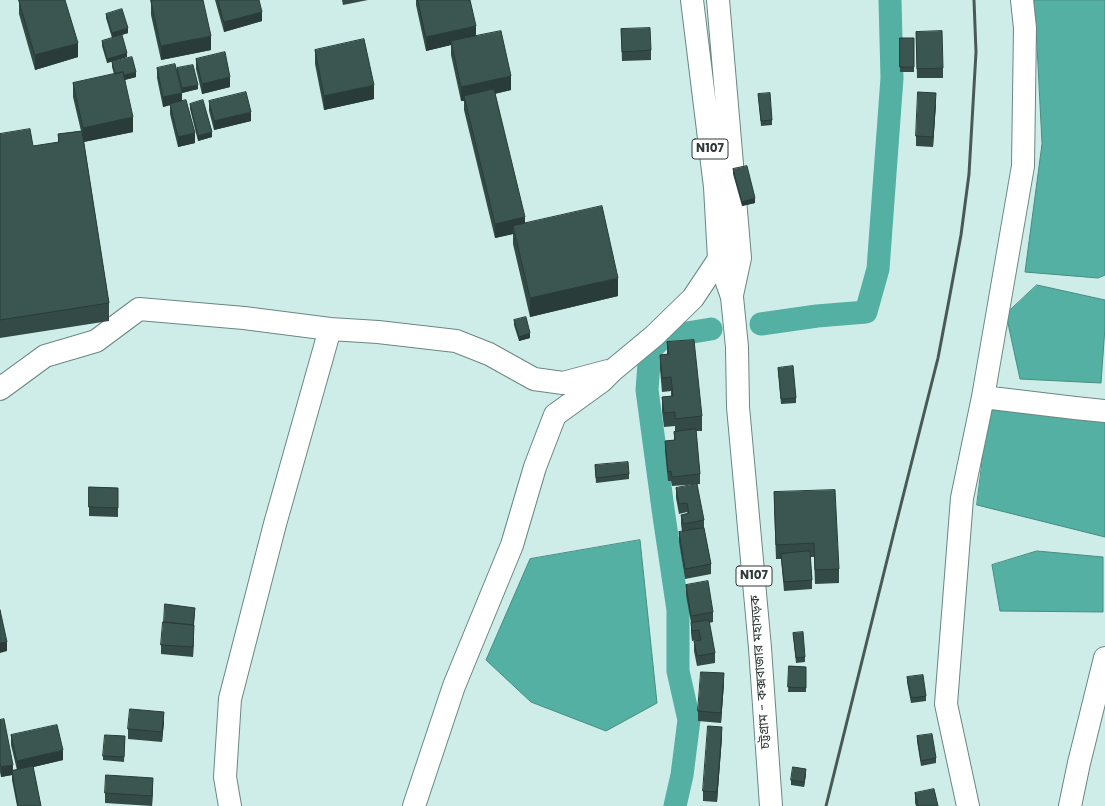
<!DOCTYPE html>
<meta charset="utf-8">
<style>
body{margin:0}
canvas{display:block;background:#ceede8}
</style>
<canvas width="1105" height="806"></canvas>
<script>
const ctx = document.querySelector('canvas').getContext('2d');
ctx.lineJoin = 'round';
function paint(path, color) {
  ctx.fillStyle = color;
  ctx.fill(path, 'evenodd');
}
function strokePath(path, color, width, dash) {
  ctx.strokeStyle = color;
  ctx.lineWidth = width;
  ctx.lineCap = dash ? 'butt' : 'round';
  ctx.setLineDash(dash || []);
  ctx.stroke(path);
}
function label(font, color, halo, rows, align = 'center') {
  ctx.font = font + ' Poppins,"Noto Sans Bengali",sans-serif';
  ctx.lineWidth = 4;
  ctx.setLineDash([]);
  ctx.textBaseline = 'middle';
  ctx.strokeStyle = halo;
  ctx.fillStyle = color;
  for (const [text, x, y, turn = 0] of rows) {
    ctx.save();
    ctx.translate(x, y);
    ctx.rotate((+turn || 0) * Math.PI / 180);
    ctx.textAlign = isNaN(turn) ? turn : align;
    if (halo) ctx.strokeText(text, 0, 0);
    ctx.fillText(text, 0, 0);
    ctx.restore();
  }
}
const water = new Path2D(`
 M1035,0H1105V275L1098,278L1025,272L1042,144Z
 M1037,285L1105,300V327L1101,383L1020,379L1006,314Z
 M989,409L1105,422V537L977,505Z
 M640,540L657,703L606,731L531,702L486,660L530,559Z
 M1037,551L1103,557V612L1000,611L992,565Z`);
const canal = new Path2D(`
 M761,324L817,316L866,312L878,269L892,78L890,0
 M675,806L682,775L689,720L678,671V610L664,516L647,390L650,350L663,337L711,329`);
const minor = new Path2D(`
 M1022,0L1025,28L1023,166L983,397L1075,408L1105,411
 M0,389L45,356L96,341L139,309L244,318L330,329L378,332L456,341L489,354L534,379L563,383L608,371
 M230,806L225,777L230,699L275,524L330,329
 M414,806L454,686L512,545L535,467L555,415L602,381L613,370L654,336L693,298L719,259L736,258
 M968,806L946,704L962,498L983,397
 M1070,806L1079,763L1105,658`);
const highway = new Path2D(`
 M692,0L715,187L719,259L732,297L737,347L738,407L760,648L771,806
 M718,0L740,258L732,295`);
const rail = new Path2D(`
 M826,806L896,524L938,358L949,300L961,235L969,174L976,52L974,0`);
const wall = new Path2D(`
 M19,0L78,57L35,70L19,14Z
 M151,0L211,50L161,60L151,15Z
 M215,0H259L262,21L224,32Z
 M342,0H368L343,5Z
 M416,0H470L476,36L511,90L495,94L525,223L618,296L530,317L513,244V234L495,238L464,110V101H461L451,55V45L426,51L416,5Z
 M106,14L128,33L112,38L106,18Z
 M621,29L651,50V60L622,61Z
 M916,32L943,68V78H917Z
 M900,38H914V72H900Z
 M102,41L127,57L107,63L102,46Z
 M315,50L374,99L324,110L315,64Z
 M196,59L230,87L202,94L196,69Z
 M112,62L136,77L125,80L133,132L84,142L109,303V321L0,338V134L33,146L58,143V134L81,131L73,97V83L114,74L112,67Z
 M157,68L182,101L195,143L178,147L170,114V105L163,107L157,78Z
 M177,68L198,89L182,93L177,73Z
 M758,94L772,120V125L761,126Z
 M209,101L251,121L214,130L209,111Z
 M936,103L933,147L916,146V136Z
 M190,104L212,137L198,141L190,109Z
 M733,169L755,203L742,206L733,174Z
 M514,320L530,338L519,341L514,325Z
 M667,342L702,416V431H696L700,474V484L672,486L671,481H668L665,451V441L674,440V432H675V426L664,427L662,411V397L671,396V391L662,392L660,369V355L667,354Z
 M778,368L796,398V403L781,404Z
 M595,465L629,474V479L596,483Z
 M89,487L118,488V517L89,516Z
 M676,488L704,520V528L711,564V574L685,579L679,542V532H682L681,524V515L688,514L687,512L679,514L676,498Z
 M774,492L839,569V583L815,584L814,557H810L812,580V589L784,591L781,559H776L774,506Z
 M686,585L713,612V622L709,623L715,653V663L697,666L694,651V641L698,640L692,641L691,633V623L686,595Z
 M195,613L194,625V635L193,657L161,654V645Z
 M793,633L805,657V662L796,663Z
 M789,666L806,667V692H788Z
 M907,677L926,696V701L911,703L907,682Z
 M724,683L721,723L698,721V711Z
 M0,720L13,770H17L11,745V735L63,760L33,767L41,806H17L12,780V775L1,777L0,772Z
 M164,722L162,742L128,739V729Z
 M917,736L936,758V763L921,766L917,741Z
 M722,737L717,802L703,801V791Z
 M125,741L124,762L103,760V756Z
 M806,774L804,787L791,785V780Z
 M153,788L152,806L105,803V793Z
 M915,793L938,806H916L915,803Z`);
const shadedWall = new Path2D(`
 M262,12V21L224,32V22Z
 M476,26V40L451,41V45L426,51V37Z
 M128,28V33L112,38V33Z
 M211,36V50L161,60V46Z
 M78,43V57L35,70V55Z
 M127,53V57L107,63V59Z
 M136,72V77L116,82V77Z
 M511,76V90L465,100L464,96V101H461V87Z
 M230,77V87L202,94V84Z
 M198,85V89L182,93V88Z
 M374,85V99L324,110V96Z
 M182,93V102L163,107V97Z
 M936,93V103L933,147V137Z
 M251,112V121L214,130V121Z
 M133,117V132L83,142V128Z
 M212,132V137L198,141V136Z
 M195,133V143L178,147V137Z
 M755,198V203L742,206V202Z
 M525,217V231L513,226V234L495,238V224Z
 M618,278V296L530,317V298Z
 M530,333V338L519,341V337Z
 M194,625V635L193,657V647Z
 M7,642V651L0,653V643Z
 M724,673V683L721,723V713Z
 M164,712V722L162,742V732Z
 M722,727V737L717,802V792Z
 M63,750V760L17,771V761Z
 M13,765V774L12,771V775L1,777V767Z
 M806,769V774L804,787V782Z
 M153,778V788L152,806V796Z`);
const building = new Path2D(`
 M19,0H65L78,43L35,55Z
 M151,0H203L211,36L161,46Z
 M218,0H259L262,12L224,22Z
 M418,0H470L476,26L426,37Z
 M122,9L128,28L112,33L106,14Z
 M650,28L651,50L622,52L621,29Z
 M501,31L511,76L461,87L451,41Z
 M942,31L943,68L917,69L916,32Z
 M122,35L127,53L107,59L102,41Z
 M900,38H914V67H900Z
 M364,39L374,85L324,96L315,50Z
 M225,52L230,77L202,84L196,59Z
 M132,57L136,72L124,75L123,72L115,74L112,62Z
 M175,64L182,93L163,97L157,68Z
 M193,65L198,85L182,88L177,68Z
 M123,72L133,117L83,128L73,83Z
 M494,89L525,217L495,224L464,96Z
 M246,92L251,112L214,121L209,101Z
 M918,92L936,93L933,137L916,136Z
 M770,93L772,120L761,121L758,94Z
 M186,100L195,133L178,137L170,104Z
 M203,100L212,132L198,136L190,104Z
 M30,129L33,146L59,142L58,134L82,131L109,303L0,320V134Z
 M747,166L755,198L742,202L733,169Z
 M602,206L618,278L530,298L513,226Z
 M526,317L530,333L519,337L514,320Z
 M694,340L702,416L675,419V412L664,413L662,397L673,396L671,377L662,378L660,355L669,354L667,342Z
 M793,366L796,398L781,399L778,368Z
 M696,429L700,474L672,477L671,471L668,472L665,441L675,440L674,432Z
 M628,462L629,474L596,478L595,465Z
 M697,484L704,520L683,524L681,515L689,513L687,503L679,504L676,488Z
 M89,487L118,488V508L89,507Z
 M835,490L839,569L815,570L814,543L776,545L774,492Z
 M704,528L711,564L685,569L679,532Z
 M810,551L812,580L784,582L781,554Z
 M708,581L713,612L691,616L686,585Z
 M165,604L195,608L193,625L164,622Z
 M0,610L7,642L0,643Z
 M709,620L715,653L697,656L694,641L701,640L699,630L692,631L691,623Z
 M163,622L194,625L193,647L161,645Z
 M803,632L805,657L796,658L793,633Z
 M789,666L806,667V688L788,687Z
 M701,672L724,673L721,713L698,711Z
 M923,675L926,696L911,698L907,677Z
 M130,709L164,712L162,732L128,729Z
 M4,719L13,765L1,767L0,763V720Z
 M57,725L63,750L17,761L11,735Z
 M708,726L722,727L717,792L703,791Z
 M932,734L936,758L921,761L917,736Z
 M105,735L125,736L124,757L103,756Z
 M33,766L41,806H18L12,771Z
 M793,767L806,769L804,782L791,780Z
 M106,775L153,778L152,796L105,793Z
 M934,789L938,806H918L915,793Z`);
const shields = [
 [710,149,36],
 [754,576,36]
];
const shieldNames = [
 ["N107",710,149],
 ["N107",754,576]
];
const streetNames = [
 ["চট্টগ্রাম - কক্সবাজার মহাসড়ক",761,672,-94]
];
paint(water, '#53b0a2');
strokePath(water, '#488d82', 1);
strokePath(canal, '#53b0a2', 23);
strokePath(minor, '#6a8782', 24);
strokePath(highway, '#6a8782', 24);
strokePath(minor, '#fff', 22);
strokePath(highway, '#fff', 22);
strokePath(rail, '#4a5956', 3);
paint(wall, '#334a46');
paint(shadedWall, '#293c39');
paint(building, '#3b5651');
strokePath(building, '#293c39', 1);
for (const [x, y, w] of shields) {
  const box = new Path2D();
  box.roundRect(x - w / 2, y - 10, w, 20, 3);
  ctx.fillStyle = '#fff';
  ctx.fill(box);
  strokePath(box, '#2e3a38', 1);
}
label('bold 12px', '#2e3a38', null, shieldNames);
label('13px', '#2e3a38', '#fff', streetNames);
</script>
